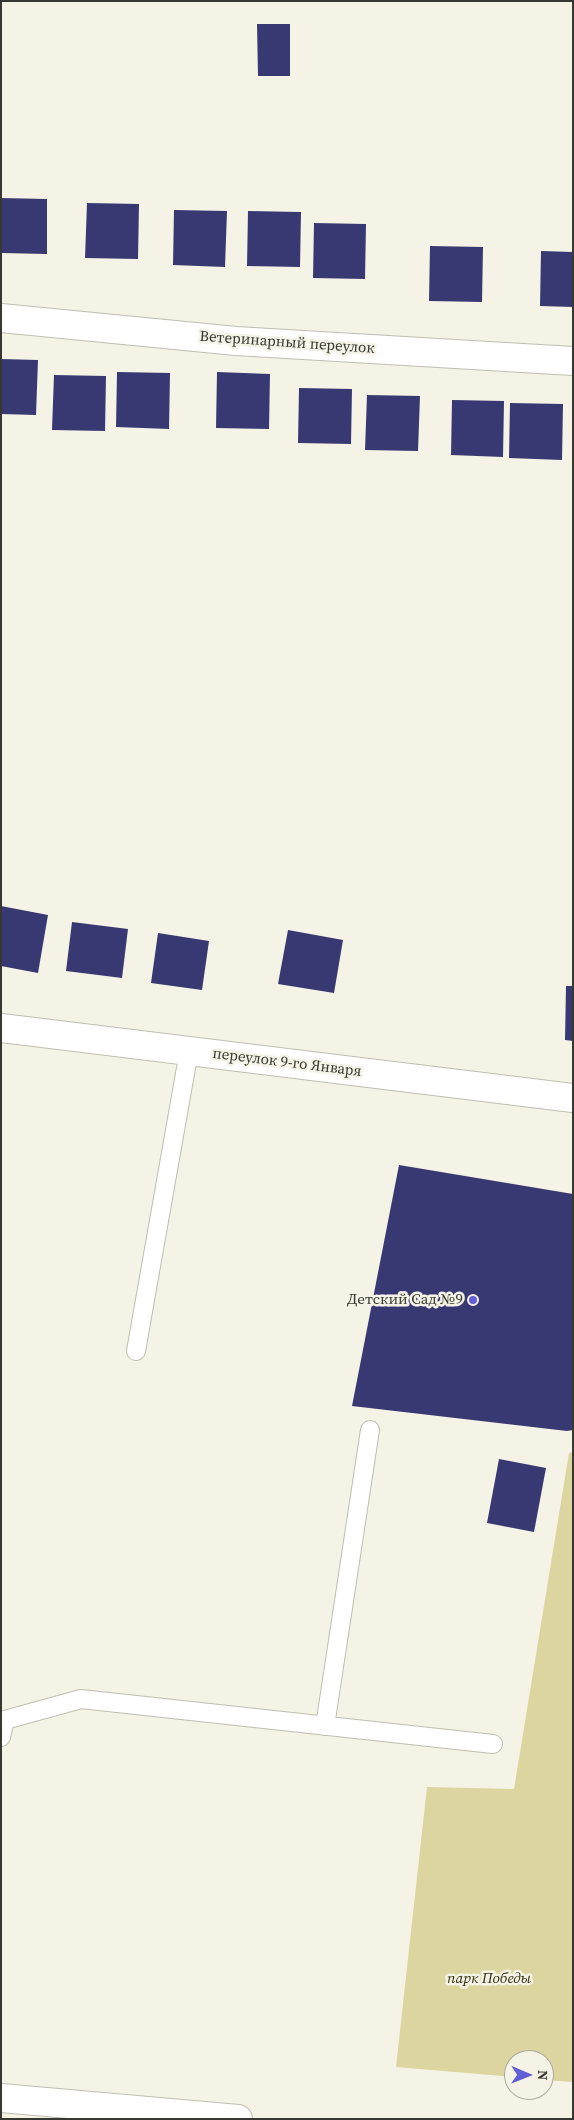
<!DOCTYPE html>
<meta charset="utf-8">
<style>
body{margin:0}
#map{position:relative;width:574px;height:2120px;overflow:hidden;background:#f5f3e6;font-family:"Source Serif 4",serif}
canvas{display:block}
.frame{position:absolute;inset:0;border:2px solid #383832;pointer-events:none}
.north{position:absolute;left:504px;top:2050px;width:50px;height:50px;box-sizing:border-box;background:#f5f3e6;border:1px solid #a9a89e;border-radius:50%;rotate:91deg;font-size:14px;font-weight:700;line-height:20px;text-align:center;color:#383832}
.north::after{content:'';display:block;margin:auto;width:18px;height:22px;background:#615ed7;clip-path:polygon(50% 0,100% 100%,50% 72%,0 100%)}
</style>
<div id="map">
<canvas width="574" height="2120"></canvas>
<div class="frame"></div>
<div class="north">N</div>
</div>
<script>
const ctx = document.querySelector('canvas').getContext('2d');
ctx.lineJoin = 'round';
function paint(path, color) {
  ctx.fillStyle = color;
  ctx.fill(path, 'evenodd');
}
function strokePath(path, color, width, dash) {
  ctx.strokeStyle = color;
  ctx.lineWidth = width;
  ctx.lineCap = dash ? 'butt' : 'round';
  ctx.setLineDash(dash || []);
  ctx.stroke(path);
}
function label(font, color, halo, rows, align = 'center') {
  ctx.font = font + ' "Source Serif 4",serif';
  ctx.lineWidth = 5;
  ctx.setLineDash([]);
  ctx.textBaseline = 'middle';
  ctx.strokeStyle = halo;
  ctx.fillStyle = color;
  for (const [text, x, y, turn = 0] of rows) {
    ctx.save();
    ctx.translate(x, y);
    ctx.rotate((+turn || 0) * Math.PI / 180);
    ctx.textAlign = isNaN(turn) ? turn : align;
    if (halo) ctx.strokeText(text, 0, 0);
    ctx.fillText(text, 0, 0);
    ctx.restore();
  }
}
const green = new Path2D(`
 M573,1452V2082L544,2080V2060H514V2077L396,2067L427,1787L514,1789L569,1453Z`);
const building = new Path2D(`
 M257,24H290V76H258Z
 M1,198L47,199V254L1,253Z
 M87,203L139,204L138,259L85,258Z
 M174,210L227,211L225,267L173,265Z
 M248,211L301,212L300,267L247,266Z
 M314,223L366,224L365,279L313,278Z
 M430,246L483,247L482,302L429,301Z
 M541,251L573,252V307L540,306Z
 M1,359L38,360L36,415L1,414Z
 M117,372L170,373L169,429L116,427Z
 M217,372L270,374L269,429L216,428Z
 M54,375L106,376L105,431L52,430Z
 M299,388L352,389L351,444L298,443Z
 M367,395L420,396L418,451L365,450Z
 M452,400L504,401L503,457L451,455Z
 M510,403L563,404L562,460L509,458Z
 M1,906L48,915L38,973L1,966Z
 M72,922L128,929L122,978L66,971Z
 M288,930L343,940L334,993L278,984Z
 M158,933L209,941L202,990L151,983Z
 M566,986H573V1041L565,1040Z
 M399,1165L573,1194V1430L567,1431L352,1406Z
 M499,1459L546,1468L534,1532L487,1523Z`);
const lane = new Path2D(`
 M136,1351L189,1051
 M325,1726L370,1430
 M1,1737L5,1720L81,1699L493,1744`);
const street = new Path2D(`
 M1,318L236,341L573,361
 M1,1028L573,1098`);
const secondary = new Path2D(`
 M1,2098L238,2119`);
const markers = [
 [473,1300,5,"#615ed7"]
];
const streetNames = [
 ["Ветеринарный переулок",287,343,4],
 ["переулок 9-го Января",287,1063,7]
];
const poiNames = [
 ["Детский Сад №9",463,1300]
];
const parkNames = [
 ["парк Победы",489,1979]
];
paint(green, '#dcd5a0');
paint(building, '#383972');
strokePath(lane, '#c0beb1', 20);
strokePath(street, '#c0beb1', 30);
strokePath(secondary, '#c0beb1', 30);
strokePath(lane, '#fff', 18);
strokePath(street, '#fff', 28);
strokePath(secondary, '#fff', 28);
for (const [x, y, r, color] of markers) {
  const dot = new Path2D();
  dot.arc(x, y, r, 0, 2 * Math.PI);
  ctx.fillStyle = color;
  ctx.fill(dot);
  strokePath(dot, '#f5f3e6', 2);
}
label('15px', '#383832', '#f5f3e6', streetNames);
label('15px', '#383832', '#f5f3e6', poiNames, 'right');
label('italic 15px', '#332e0c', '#f5f3e6', parkNames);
</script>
